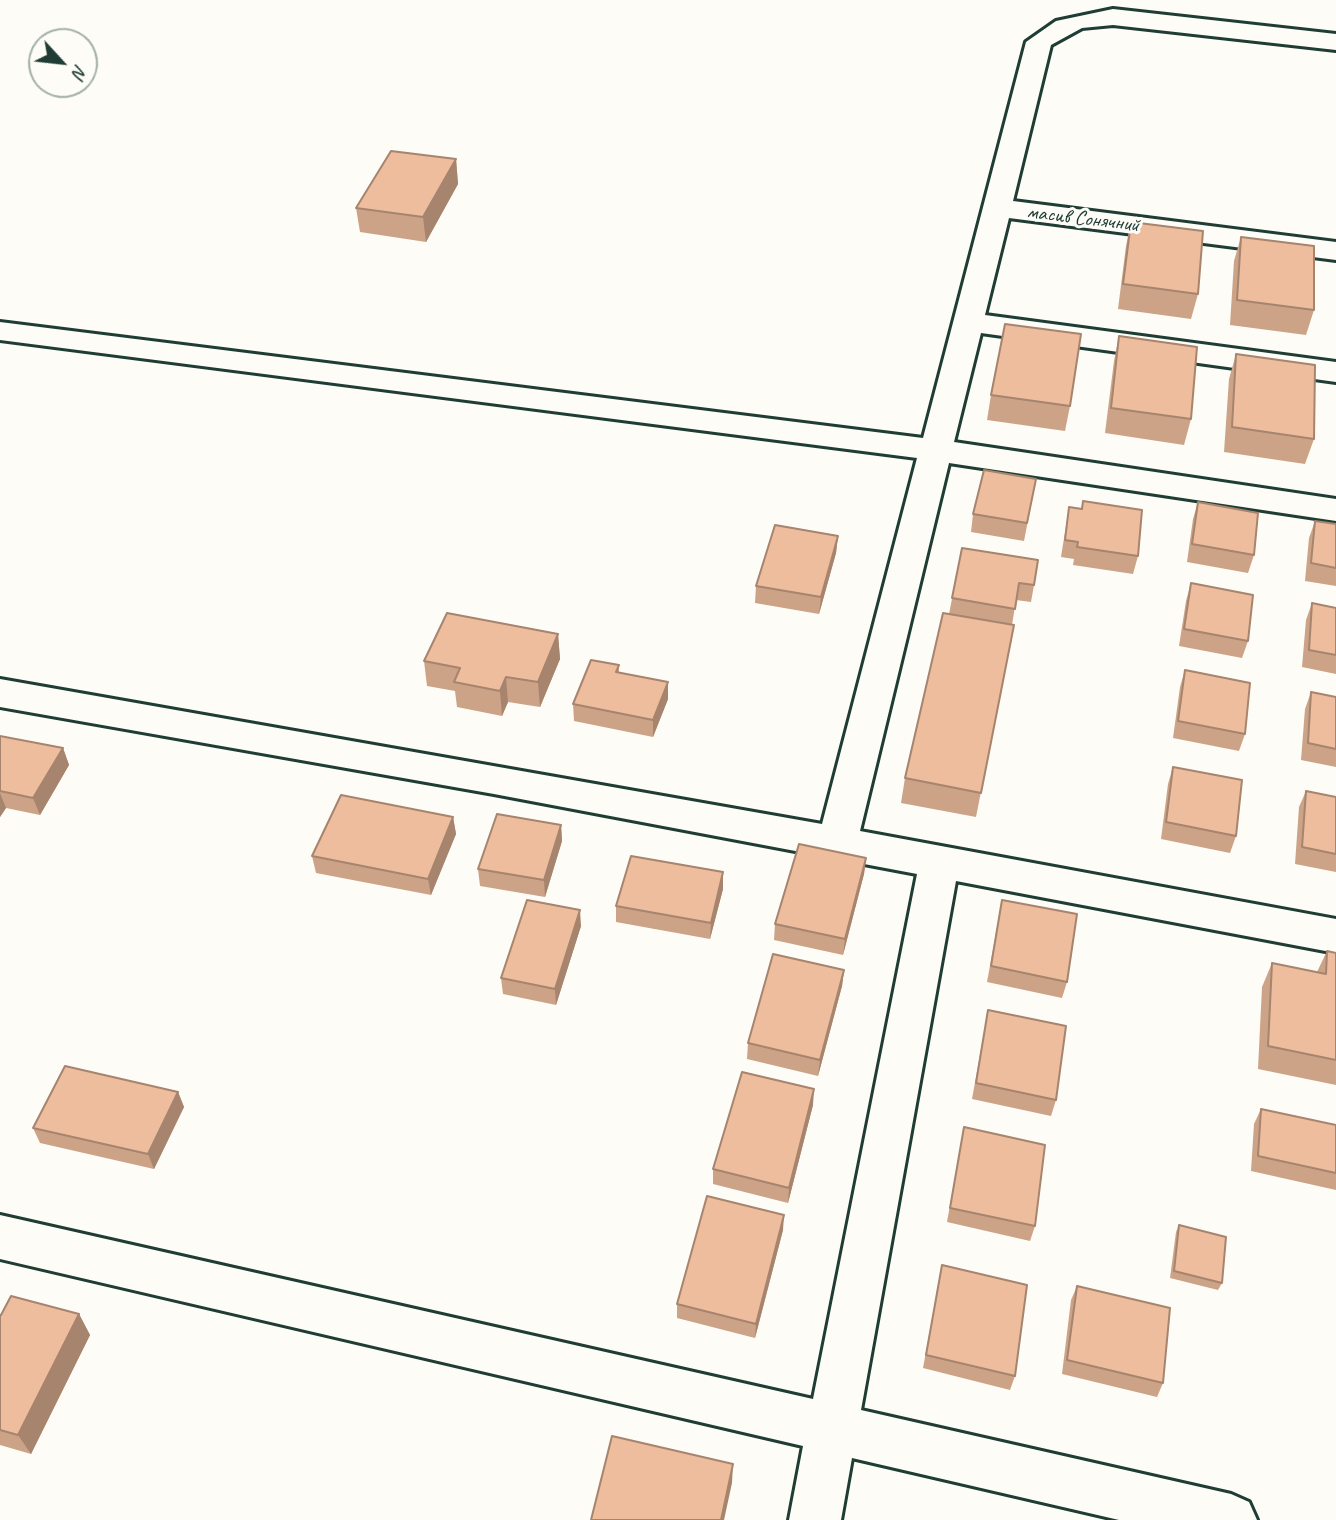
<!DOCTYPE html>
<meta charset="utf-8">
<style>
body{margin:0}
#map{position:relative;width:1336px;height:1520px;overflow:hidden;background:#fdfcf7;font-family:Caveat,sans-serif}
canvas{display:block}
.north{position:absolute;left:28px;top:28px;width:70px;height:70px;box-sizing:border-box;background:#fdfcf7;border:2px solid #a4b0a9;border-radius:50%;rotate:117deg;font-size:19px;font-weight:700;line-height:28px;text-align:center;color:#1f3d34}
.north::after{content:'';display:block;margin:auto;width:24px;height:32px;background:#1f3d34;clip-path:polygon(50% 0,100% 100%,50% 72%,0 100%)}
</style>
<div id="map">
<canvas width="1336" height="1520"></canvas>
<div class="north">N</div>
</div>
<script>
const ctx = document.querySelector('canvas').getContext('2d');
ctx.lineJoin = 'round';
function strokePath(path, color, width, dash) {
  ctx.strokeStyle = color;
  ctx.lineWidth = width;
  ctx.lineCap = dash ? 'butt' : 'round';
  ctx.setLineDash(dash || []);
  ctx.stroke(path);
}
function paint(path, color) {
  ctx.fillStyle = color;
  ctx.fill(path, 'evenodd');
}
function label(font, color, halo, rows, align = 'center') {
  ctx.font = font + ' Caveat,sans-serif';
  ctx.lineWidth = 6;
  ctx.setLineDash([]);
  ctx.textBaseline = 'middle';
  ctx.strokeStyle = halo;
  ctx.fillStyle = color;
  for (const [text, x, y, turn = 0] of rows) {
    ctx.save();
    ctx.translate(x, y);
    ctx.rotate((+turn || 0) * Math.PI / 180);
    ctx.textAlign = isNaN(turn) ? turn : align;
    if (halo) ctx.strokeText(text, 0, 0);
    ctx.fillText(text, 0, 0);
    ctx.restore();
  }
}
const minor = new Path2D(`
 M1113,9L1336,34V50L1113,25L1082,28L1051,45L1013,201L1336,242V260L1009,218L985,315L1336,362V382L981,333L954,442L1336,499V521L949,463L860,831L1336,919V953L956,881L861,1410L1231,1494L1249,1502L1257,1520H1119L852,1458L841,1520H789L803,1446L0,1259V1215L813,1399L917,874L494,794L0,707V679L822,824L917,458L0,340V322L923,438L1026,42L1056,21Z`);
const wall = new Path2D(`
 M456,159L458,184L426,242L360,232L356,208Z
 M1131,222L1198,294L1191,319L1118,309L1126,246Z
 M1241,237L1314,310L1306,335L1230,325L1234,261Z
 M1119,336L1191,419L1184,445L1105,433L1114,361Z
 M1236,354L1314,439L1305,464L1224,452L1229,379Z
 M991,395L1070,406L1065,431L987,420Z
 M1036,479L1024,541L971,532L973,514Z
 M1083,501L1138,556L1133,574L1073,565L1074,559L1061,557L1069,507L1081,509Z
 M1198,502L1254,555L1248,573L1187,562L1193,519Z
 M1315,521L1336,524V586L1305,581L1309,538Z
 M838,536L836,553L819,614L755,603L756,586Z
 M962,548L1034,585L1031,602L1016,600L1012,625H1014L976,817L901,803L905,778L949,614Z
 M1191,583L1248,641L1242,658L1179,646L1186,601Z
 M1312,603L1336,608V674L1302,667L1306,620Z
 M558,634L560,659L540,707L508,702L502,716L457,707L455,691L427,686L424,661Z
 M619,665V672L668,699L653,737L574,721L573,704Z
 M1185,670L1245,734L1239,751L1173,738L1180,687Z
 M1311,692L1336,697V767L1301,760L1305,709Z
 M0,736L63,748L69,765L40,815L6,808L0,817Z
 M1173,767L1236,836L1230,853L1161,839L1168,784Z
 M1306,791L1336,797V872L1295,864L1299,807Z
 M453,817L456,834L431,895L316,873L312,856Z
 M561,825L562,841L545,897L480,886L478,869Z
 M866,858L864,874L843,955L774,940L775,924Z
 M723,889L710,939L616,922V906Z
 M1002,900L1067,982L1062,998L987,982Z
 M581,926L556,1005L503,994L501,978Z
 M1327,951L1336,953V1085L1258,1069L1262,987L1272,963L1317,972Z
 M844,970L842,986L818,1076L747,1059L748,1043Z
 M988,1010L1056,1100L1051,1116L972,1099Z
 M178,1092L184,1107L154,1169L40,1143L33,1128Z
 M813,1105L788,1203L713,1184V1169Z
 M1261,1109L1336,1125V1190L1251,1171L1254,1124Z
 M964,1127L1035,1226L1030,1241L947,1222Z
 M1179,1225L1222,1283L1218,1290L1170,1278L1176,1232Z
 M783,1230L755,1338L677,1318V1304Z
 M942,1265L1015,1376L1010,1390L923,1368Z
 M1077,1286L1163,1383L1157,1397L1062,1374L1071,1300Z
 M79,1314L90,1335L31,1454L0,1445V1315Z`);
const shadedWall = new Path2D(`
 M456,159L458,184L426,242L423,217Z
 M838,536L836,553L819,614L821,597Z
 M558,634L560,659L540,707L538,682Z
 M506,677L508,702L502,716L500,691Z
 M668,682V699L653,737V720Z
 M63,748L69,765L40,815L33,798Z
 M0,793L6,808L0,817Z
 M453,817L456,834L431,895L428,879Z
 M561,825L562,841L545,897L544,880Z
 M866,858L864,874L843,955L845,939Z
 M723,872V889L710,939L711,923Z
 M580,910L581,926L556,1005L555,989Z
 M844,970L842,986L818,1076L820,1060Z
 M814,1089L813,1105L788,1203L789,1188Z
 M178,1092L184,1107L154,1169L148,1154Z
 M784,1215L783,1230L755,1338L756,1324Z
 M79,1314L90,1335L31,1454L18,1435Z
 M733,1464L732,1483L724,1520H721Z`);
const building = new Path2D(`
 M391,151L456,159L423,217L356,208Z
 M1131,222L1203,231L1198,294L1123,284Z
 M1241,237L1314,246V310L1237,300Z
 M1005,324L1081,334L1070,406L991,395Z
 M1119,336L1197,347L1191,419L1111,408Z
 M1236,354L1315,365L1314,439L1232,427Z
 M984,470L1036,479L1027,523L973,514Z
 M1083,501L1142,510L1138,556L1077,547L1078,542L1065,540L1069,507L1082,509Z
 M1198,502L1258,513L1254,555L1192,544Z
 M1315,521L1336,524V568L1311,563Z
 M775,525L838,536L821,597L756,586Z
 M962,548L1038,560L1034,585L1019,583L1015,609L952,598Z
 M1191,583L1253,595L1248,641L1184,629Z
 M1312,603L1336,608V655L1309,650Z
 M447,613L558,634L538,682L506,677L500,691L454,682L460,668L424,661Z
 M943,613L1014,625L981,793L905,778Z
 M591,660L619,665L616,672L668,682L653,720L573,704Z
 M1185,670L1250,683L1245,734L1178,721Z
 M1311,692L1336,697V749L1308,743Z
 M0,736L63,748L33,798L0,791Z
 M1173,767L1242,780L1236,836L1166,822Z
 M1306,791L1336,797V854L1302,847Z
 M341,795L453,817L428,879L312,856Z
 M497,814L561,825L544,880L478,869Z
 M799,844L866,858L845,939L775,924Z
 M631,856L723,872L711,923L616,906Z
 M527,900L580,910L555,989L501,978Z
 M1002,900L1077,914L1067,982L991,966Z
 M1327,951L1336,953V1060L1268,1046L1272,963L1326,974Z
 M773,954L844,970L820,1060L748,1043Z
 M988,1010L1066,1026L1056,1100L976,1083Z
 M65,1066L178,1092L148,1154L33,1128Z
 M742,1072L814,1089L789,1188L713,1169Z
 M1261,1109L1336,1125V1173L1258,1156Z
 M964,1127L1045,1145L1035,1226L950,1208Z
 M707,1196L784,1215L756,1324L677,1304Z
 M1179,1225L1226,1237L1222,1283L1174,1271Z
 M942,1265L1027,1285L1015,1376L926,1355Z
 M1077,1286L1170,1308L1163,1383L1067,1360Z
 M11,1296L79,1314L18,1435L0,1430V1315H1Z
 M612,1436L733,1464L721,1520H591Z`);
const farStreetnames = [
 ["масив Сонячний",1083,219,7]
];
strokePath(minor, '#1f3d34', 6);
paint(minor, '#fdfcf7');
paint(wall, '#cca387');
paint(shadedWall, '#a6846e');
paint(building, '#edbd9d');
strokePath(building, '#a6846e', 2);
label('21px', '#1f3d34', '#fdfcf7', farStreetnames);
</script>
